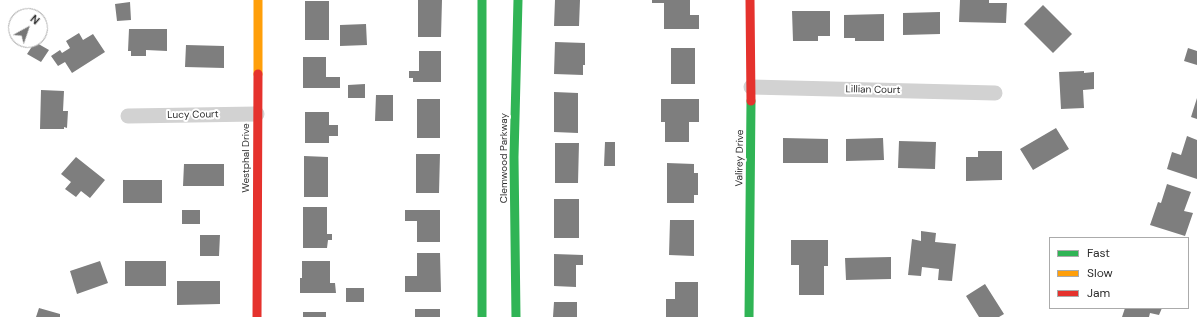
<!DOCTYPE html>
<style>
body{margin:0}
#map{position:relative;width:1197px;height:317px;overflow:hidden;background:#fff;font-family:"DM Sans",sans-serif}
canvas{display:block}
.legend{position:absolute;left:1049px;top:237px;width:140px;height:72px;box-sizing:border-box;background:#fff;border:1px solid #ababab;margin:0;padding:5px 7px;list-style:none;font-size:12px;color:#2d2d2d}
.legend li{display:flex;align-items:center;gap:8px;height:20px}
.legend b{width:20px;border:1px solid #ababab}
.north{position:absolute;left:8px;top:8px;width:40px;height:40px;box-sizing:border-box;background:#fff;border:1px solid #ababab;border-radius:50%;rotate:40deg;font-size:11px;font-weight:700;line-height:16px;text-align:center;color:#2d2d2d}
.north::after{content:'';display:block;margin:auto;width:14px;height:18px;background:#767676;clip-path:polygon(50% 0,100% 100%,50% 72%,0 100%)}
</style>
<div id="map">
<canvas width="1197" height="317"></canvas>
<ul class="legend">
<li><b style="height:5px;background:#30b455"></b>Fast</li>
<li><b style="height:5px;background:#ff9f0a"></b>Slow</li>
<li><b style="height:5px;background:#e5322d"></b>Jam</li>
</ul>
<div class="north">N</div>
</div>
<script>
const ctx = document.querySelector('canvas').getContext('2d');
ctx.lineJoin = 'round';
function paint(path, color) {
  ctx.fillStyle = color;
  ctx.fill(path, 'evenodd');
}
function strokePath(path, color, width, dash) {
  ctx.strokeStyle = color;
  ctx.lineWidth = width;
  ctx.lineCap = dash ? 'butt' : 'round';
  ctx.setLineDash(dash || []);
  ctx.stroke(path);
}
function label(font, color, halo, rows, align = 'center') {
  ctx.font = font + ' "DM Sans",sans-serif';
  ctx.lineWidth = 4;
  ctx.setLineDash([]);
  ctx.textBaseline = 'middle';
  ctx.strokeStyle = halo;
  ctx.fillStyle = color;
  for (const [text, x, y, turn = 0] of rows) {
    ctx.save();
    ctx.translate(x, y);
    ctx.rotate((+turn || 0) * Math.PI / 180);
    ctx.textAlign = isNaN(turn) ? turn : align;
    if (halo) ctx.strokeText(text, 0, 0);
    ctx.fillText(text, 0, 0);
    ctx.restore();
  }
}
const building = new Path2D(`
 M418,0H442L441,37H418Z
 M555,0H580L579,26H554Z
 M652,0H690V15H699V29H664V3H652Z
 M960,0H989V3H1007L1006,23L959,22Z
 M305,1H329V40H305Z
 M130,2L131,20L117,21L115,4Z
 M1043,5L1072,34L1053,53L1024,24Z
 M792,11H830V36H818V41H793Z
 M940,12V34L903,35V13Z
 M884,14V41H855V38H844V15Z
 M366,24L367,45L340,46V25Z
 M129,29H167V51L146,50V56H131V51H128Z
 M79,33L83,40L93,34L105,52L72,73L65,62L58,66L51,56L60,50L62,53L70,48L66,41Z
 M35,42L49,50L41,62L27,54Z
 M555,42L585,43V65H583V75L554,74Z
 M186,45L224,46V68L185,67Z
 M671,48H695V84H671Z
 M1188,48L1197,51V65L1184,61Z
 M419,51H441V82H413V78H409V71H419Z
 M303,57H326V77H340V88H303Z
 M1084,71V73L1094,72V89L1083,90L1084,108L1061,109L1059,72Z
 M365,84V98H348V85Z
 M41,90L64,91L63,111H68L67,128L64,127V129H40Z
 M554,92L578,93V133L554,132Z
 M376,95H393V121H375Z
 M1197,98V119L1191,117Z
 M417,99H440V138H417Z
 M661,99H699V122H689V142H665V122H661Z
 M305,112H329V125H338V136H329V143H305Z
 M1056,128L1069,149L1033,170L1020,149Z
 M1187,136L1197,140V179L1167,169L1172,152L1181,155Z
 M783,138L828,139V163H783Z
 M883,138L884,160L846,161V139Z
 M899,141L936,142L935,169L898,168Z
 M605,142H615V166H604Z
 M555,143H579L578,183H555Z
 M978,151H1002V180L966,181V157H978Z
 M416,154H440L439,193H416Z
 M304,156L328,157V197H304Z
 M76,157L105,180L90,198L81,191L76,197L65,189L71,182L61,174Z
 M667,163L694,164V173H698V195H694V203H667Z
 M184,164H224V186H183Z
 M123,180H162V203H123Z
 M1167,184L1191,192L1184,211L1193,213L1185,236L1150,225L1158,202L1161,203Z
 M554,199H579V238H554Z
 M303,207H327V234H332V240H328L327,248H303Z
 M182,210H200V224H182Z
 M405,210H440V242H417V221H405Z
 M670,220H694V256L669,255Z
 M921,231L936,233L935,242L956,244L952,281L938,280L939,269L922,267L921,276L908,275L912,239L921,241Z
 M200,235H220L219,256H200Z
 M791,240H828V266H824V295H799V265H791Z
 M417,253H440L441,292H405V276H417Z
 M554,254L583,255V265H576V287L554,286Z
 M891,257V279L846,280L845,258Z
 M100,261L108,283L77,294L70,271Z
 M125,261H166V286H125Z
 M302,261H330V283H335L336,293H300V278H302Z
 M177,281H220V304L177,305Z
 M675,282H698V317H666V299H675Z
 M985,284L1004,314L999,317H979L966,296Z
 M346,288H364V302H346Z
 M554,302H577V317H553Z
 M39,308L60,314V317H36Z
 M1125,308H1162L1159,315L1150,313L1149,317H1122Z
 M415,309H440V317H415Z
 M303,312H326V317H303Z`);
const street = new Path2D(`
 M751,87L995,93
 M128,116L257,114`);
const fast = new Path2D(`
 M482,0V317
 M516,317L514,157L518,0
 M749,317L751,101`);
const slow = new Path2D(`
 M258,74V0`);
const jam = new Path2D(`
 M750,0L751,101
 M257,317L258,74`);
const streetNames = [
 ["Lillian Court",873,90,1],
 ["Lucy Court",193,115,-1],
 ["Westphal Drive",246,158,-90],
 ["Clemwood Parkway",504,158,-90],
 ["Valirey Drive",740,158,-89]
];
paint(building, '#7e7e7e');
strokePath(street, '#d2d2d2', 15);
strokePath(fast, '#30b455', 9);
strokePath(slow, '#ff9f0a', 9);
strokePath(jam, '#e5322d', 9);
label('10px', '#2d2d2d', '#fff', streetNames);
</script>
